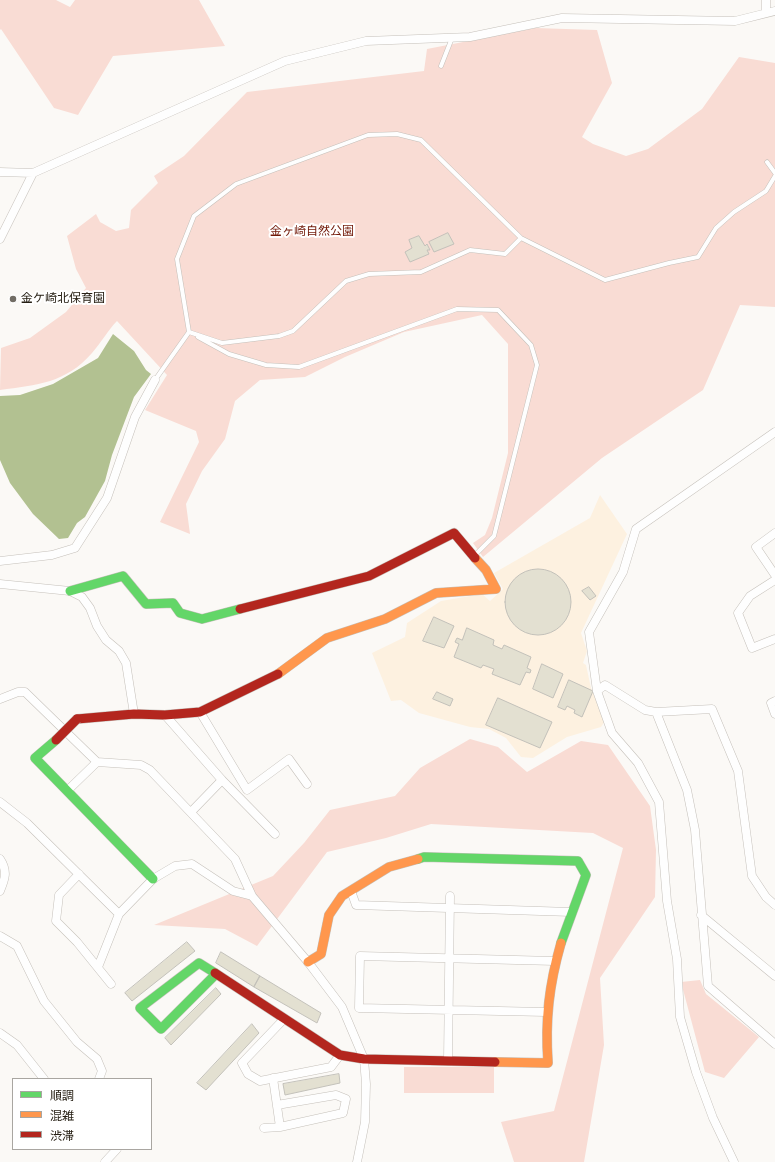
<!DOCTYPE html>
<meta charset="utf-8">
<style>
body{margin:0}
#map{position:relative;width:775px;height:1162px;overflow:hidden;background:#fbf9f6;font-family:"Roboto Condensed","Noto Sans JP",sans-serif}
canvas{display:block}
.legend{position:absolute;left:12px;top:1078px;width:140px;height:72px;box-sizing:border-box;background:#fff;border:1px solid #a9a6a1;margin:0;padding:5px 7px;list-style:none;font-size:12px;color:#272015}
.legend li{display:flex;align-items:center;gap:8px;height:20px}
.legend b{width:20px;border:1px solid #a9a6a1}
</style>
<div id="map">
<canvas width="775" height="1162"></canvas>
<ul class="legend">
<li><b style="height:5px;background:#63d668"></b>順調</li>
<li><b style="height:5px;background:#ff974d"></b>混雑</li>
<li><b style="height:5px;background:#b3261e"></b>渋滞</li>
</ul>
</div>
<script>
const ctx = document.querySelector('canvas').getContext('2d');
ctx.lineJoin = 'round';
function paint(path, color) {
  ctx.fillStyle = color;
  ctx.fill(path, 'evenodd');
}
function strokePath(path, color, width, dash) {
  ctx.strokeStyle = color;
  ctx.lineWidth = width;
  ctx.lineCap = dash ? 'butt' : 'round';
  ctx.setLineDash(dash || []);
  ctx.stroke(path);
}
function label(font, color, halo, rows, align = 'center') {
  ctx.font = font + ' "Roboto Condensed","Noto Sans JP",sans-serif';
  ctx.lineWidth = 4;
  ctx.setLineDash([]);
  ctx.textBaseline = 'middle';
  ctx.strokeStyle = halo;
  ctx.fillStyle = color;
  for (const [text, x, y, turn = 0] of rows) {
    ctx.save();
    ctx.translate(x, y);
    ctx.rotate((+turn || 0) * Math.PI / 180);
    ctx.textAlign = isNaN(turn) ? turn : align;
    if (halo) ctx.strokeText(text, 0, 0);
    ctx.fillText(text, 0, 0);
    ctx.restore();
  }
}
const built = new Path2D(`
 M600,495L627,534L581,633L587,651L583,663L586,665L591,688L605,721L601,727L567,737L533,758L521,757L506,738L489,729L470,727L419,713L401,700L391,701L372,653L405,637L407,623L441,601L482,594L490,601L503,589L494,573L590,518Z`);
const green = new Path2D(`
 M0,0H56L70,7L75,0H199L225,46L113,56L78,115L54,108L1,29L0,30Z
 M535,28L597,30L612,83L582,137L593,144L626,156L648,149L702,109L739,57L775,63V307L740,305L703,390L602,458L483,557L473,543L485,535L492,518L508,453V344L482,315L404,332L345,357L305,377L260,380L235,401L225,439L202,471L186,504L190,534L160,522L199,442L196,431L145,410L167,375L117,321C108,330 101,343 92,353C66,383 37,385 0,390L1,348L30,338L66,312L86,288L76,269L67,236L96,214L100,222L116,231L129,228L131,210L158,183L154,176L184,156L247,92L424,71L427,49Z
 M470,739L498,747L527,772L581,741L608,745L650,806L656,850L655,897L600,978L604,1045L584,1162H514L501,1122L554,1111L623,848L593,833L431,824L386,838L327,852L257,946L225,929L154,925L273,876L304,843L330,810L395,796L420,768Z
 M700,980L706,994L759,1037L724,1078L705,1072L681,982Z
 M404,1067H494V1093H404Z`);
const water = new Path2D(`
 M113,334L134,351L146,370L151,374L134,397L112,455L105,481L85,517L77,523L68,538L59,539L33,514L10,483L0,460V396L20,395L53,384L98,358Z`);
const building = new Path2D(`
 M448,233L454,244L434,252L429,242Z
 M419,236L425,246L427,244L430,250H427L429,254L410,262L405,252L412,248L409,240Z
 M505 602a33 33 0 1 1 66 0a33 33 0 1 1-66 0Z
 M589,587L596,596L590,600L582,591Z
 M434,617L454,626L444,648L423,641Z
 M467,628L494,640L493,645L502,649L504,645L531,657L527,668L531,670L530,673L526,672L520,685L492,674L494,669L483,665L481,668L454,657L459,644L455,642L457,638L462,640Z
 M542,664L563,674L553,698L533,689Z
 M569,680L593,691L582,717L574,713L575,710L567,706L565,710L558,707Z
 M437,692L453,699L450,706L433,699Z
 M498,698L552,722L540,748L486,725Z
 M187,942L195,951L132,1001L125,993Z
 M221,952L260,976L254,987L216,963Z
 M260,976L321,1013L317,1023L254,987Z
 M216,988L221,994L171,1045L165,1038Z
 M252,1024L259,1033L206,1090L197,1083Z
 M339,1074L340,1083L285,1095L283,1084Z`);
const lane = new Path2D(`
 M441,66L452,38
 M767,162L775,173
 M521,238L605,280L669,263L698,257L716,228L734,212L766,191L775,176
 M198,337L229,354L266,365L299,367L457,309L498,310L531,345L537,365L494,536L475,555
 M155,380L189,332L177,259L194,216L236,184L368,135L397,134L421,140L521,238L505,254L470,250L421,272L369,274L346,281L293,331L279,336L222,343L189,332`);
const street = new Path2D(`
 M766,13V0
 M0,172L33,173L285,61L366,41L470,37L562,18L735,21L775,11
 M0,239L33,173
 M775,533L756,547L775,575
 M0,561L52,555L75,548L107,498L135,417L155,380
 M775,580L750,596L738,613L752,648L775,639
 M0,584L70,591L82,597L90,608L97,626L106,640L119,651L126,663L134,714
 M597,691L605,685L645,710L656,712
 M0,699L18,692H25L97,762L141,765L150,770L235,859L252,896L308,962L342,1007L364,1059L366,1084L365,1122L357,1162
 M775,701L771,703L775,714
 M200,712L247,790L289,759L307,784
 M165,715L222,780L275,834
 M68,790L97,762
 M0,802L27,823L119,914
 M191,812L222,780
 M0,859C8,871 5,879 0,891
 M79,874L59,895L56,921L77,942L111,984
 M351,891L356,905L571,912
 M775,905L766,897L752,876L738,771L712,709L656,712L687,790L695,830L708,986L775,1044
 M701,915L775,976
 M0,936L17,946L44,1001L77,1042L97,1059L102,1071L99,1079
 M98,967L119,914L153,879L175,866L192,864L233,891L252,896
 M546,1012L359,1008L360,956L555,961
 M284,1019L242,1063L248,1074L260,1081L331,1067L340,1055
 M0,1033L17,1045L44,1079
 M448,1061L450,896
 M273,1078L280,1127
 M264,1128L280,1127L343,1113L346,1099L336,1095L277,1105
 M105,1162L117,1149
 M734,1162L713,1118L696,1072L680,1017L677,959L667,901L659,802L638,763L612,733L597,691L589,632L623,572L636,529L775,432`);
const fast = new Path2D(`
 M70,591L123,576L146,604L173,603L180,613L202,619L240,609
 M56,740L35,758L153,879
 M418,859L424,857L578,861L586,875L561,943
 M215,973L199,963L140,1008L161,1029L216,974`);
const slow = new Path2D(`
 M278,674L327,638L385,619L436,593L496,589L486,570L475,558
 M308,962L321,954L329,915L342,896L389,867L418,859
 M495,1062L548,1063C545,1020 549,985 561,943`);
const jam = new Path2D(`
 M240,609L369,576L454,533L475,558
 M77,719L134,714L165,715L200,712L278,674
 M215,973L340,1055L364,1059L495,1062`);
const jamBridge = new Path2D(`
 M56,740L77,719`);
const markers = [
 [13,299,4,"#716c64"]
];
const parkNames = [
 ["金ヶ崎自然公園",312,232]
];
const poiNames = [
 ["金ケ崎北保育園",21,299]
];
paint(built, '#fdf1e0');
paint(green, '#f9dcd4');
paint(water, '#b2c191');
paint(building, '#e3e0d1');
strokePath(building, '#c3c1ba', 1);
strokePath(lane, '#c5c0ba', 5);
strokePath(street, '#c5c0ba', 9);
strokePath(fast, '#c5c0ba', 10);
strokePath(slow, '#c5c0ba', 10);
strokePath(jam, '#c5c0ba', 10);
strokePath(lane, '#fefefe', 4);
strokePath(street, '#fefefe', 8);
strokePath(fast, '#63d668', 9);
strokePath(slow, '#ff974d', 9);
strokePath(jam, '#b3261e', 9);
strokePath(jamBridge, '#c5c0ba', 10, []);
strokePath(jamBridge, '#b3261e', 9);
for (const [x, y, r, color] of markers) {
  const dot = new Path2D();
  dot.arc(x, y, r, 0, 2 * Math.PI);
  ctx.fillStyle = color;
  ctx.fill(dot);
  strokePath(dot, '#fff', 1.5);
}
label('12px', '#721a09', '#fff', parkNames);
label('12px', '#272015', '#fff', poiNames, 'left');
</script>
